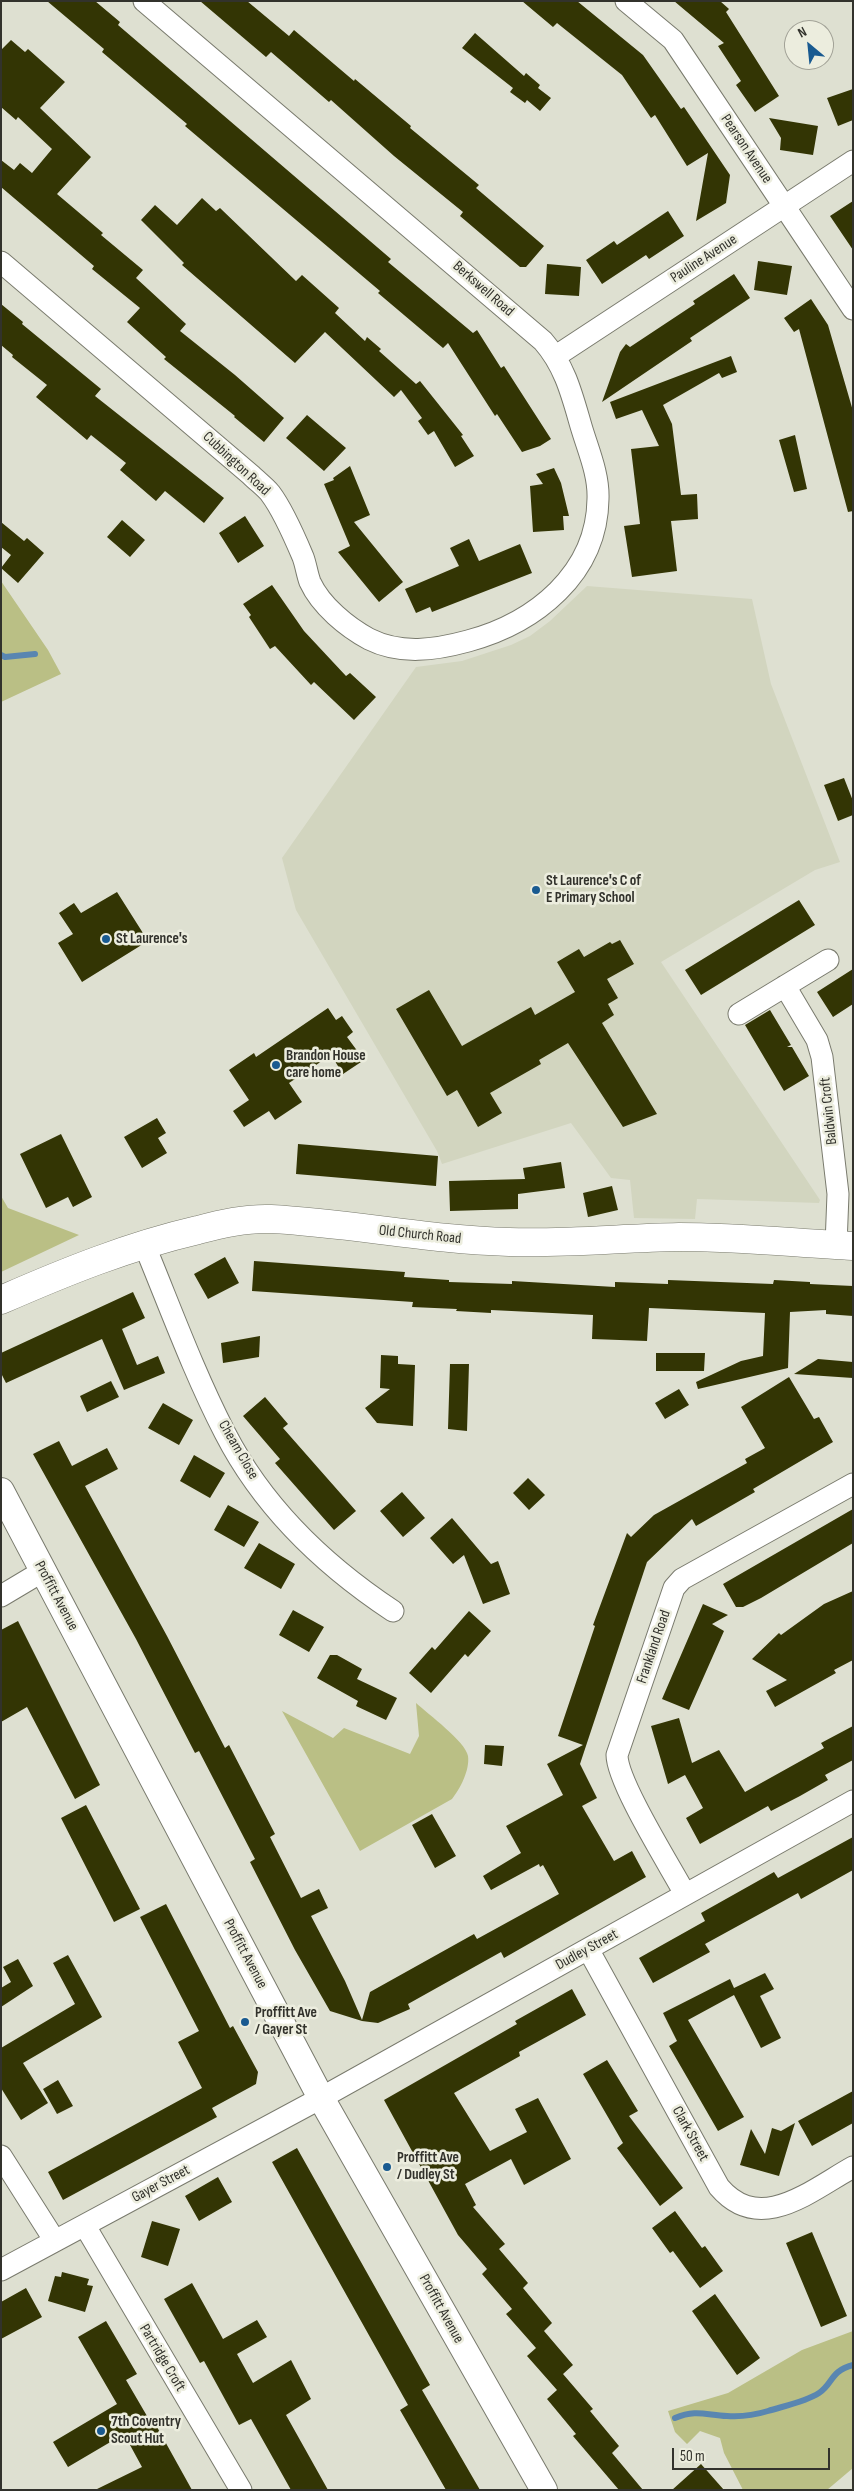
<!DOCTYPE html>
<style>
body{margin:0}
#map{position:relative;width:854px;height:2491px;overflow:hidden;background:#dee0d1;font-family:"Sofia Sans Condensed",sans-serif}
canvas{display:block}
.frame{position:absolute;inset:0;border:2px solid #32322c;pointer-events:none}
.north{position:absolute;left:784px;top:20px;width:50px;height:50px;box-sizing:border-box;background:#ecedde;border:1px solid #a2a297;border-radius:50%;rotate:332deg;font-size:14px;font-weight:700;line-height:20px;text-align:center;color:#32322c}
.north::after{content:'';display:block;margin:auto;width:18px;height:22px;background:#195a90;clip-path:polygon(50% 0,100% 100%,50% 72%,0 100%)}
.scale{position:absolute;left:672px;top:2448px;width:158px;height:22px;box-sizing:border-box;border:2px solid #32322c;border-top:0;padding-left:6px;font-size:15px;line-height:18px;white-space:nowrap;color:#32322c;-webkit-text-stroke:4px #ecedde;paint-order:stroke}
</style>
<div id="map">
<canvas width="854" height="2491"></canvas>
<div class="frame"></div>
<div class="north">N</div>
<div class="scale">50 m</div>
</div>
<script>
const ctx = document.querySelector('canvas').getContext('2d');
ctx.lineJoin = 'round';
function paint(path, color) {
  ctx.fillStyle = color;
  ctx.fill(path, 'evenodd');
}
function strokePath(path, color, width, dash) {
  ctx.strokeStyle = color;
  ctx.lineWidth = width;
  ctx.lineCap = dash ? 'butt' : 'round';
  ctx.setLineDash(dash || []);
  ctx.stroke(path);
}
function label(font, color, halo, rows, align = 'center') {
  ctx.font = font + ' "Sofia Sans Condensed",sans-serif';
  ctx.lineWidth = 5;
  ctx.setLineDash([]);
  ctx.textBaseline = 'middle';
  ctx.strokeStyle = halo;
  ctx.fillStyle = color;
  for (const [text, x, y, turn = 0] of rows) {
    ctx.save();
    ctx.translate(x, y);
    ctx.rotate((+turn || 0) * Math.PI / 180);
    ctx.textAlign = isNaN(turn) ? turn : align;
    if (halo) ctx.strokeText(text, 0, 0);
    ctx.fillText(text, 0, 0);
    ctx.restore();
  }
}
const built = new Path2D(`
 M587,586L752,599L771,684L840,862L815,870L661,962L820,1200L819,1203L697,1199L695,1219L634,1218L630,1180L611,1178L571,1123L442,1164L437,1151L296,910L282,858L416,667L462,661L511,645L530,636L550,621Z`);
const green = new Path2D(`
 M1,581L48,650L61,674L1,702Z
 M1,1196L8,1208L79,1235L1,1272Z
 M416,1703C428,1714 466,1742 468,1756C470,1770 460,1789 452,1799L360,1851L282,1711L333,1738L344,1728L410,1754L419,1736Z
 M853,2331V2468L827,2490H743L724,2453L720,2438L700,2431L687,2444L675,2432L668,2411L728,2393L802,2350Z`);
const stream = new Path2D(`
 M1,655L5,657L35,654
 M675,2418C696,2409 706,2415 727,2416C741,2417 755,2415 768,2411C784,2406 805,2402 819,2393C833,2384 830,2371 853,2365`);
const building = new Path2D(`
 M47,1H95L120,22L118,25L391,259L388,262L473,333L477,330L501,368L504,366L551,439L540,446L522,452L497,414L495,416L448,343L443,348L378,293L380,291L185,126L187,124L102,52L104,49Z
 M200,1H247L289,36L294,30L354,81L355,79L411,126L410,128L479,185L476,188L544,246L526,267H520L460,216L463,212L394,156L331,100L329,102L271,52L266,57Z
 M522,1H577L643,55L681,109L684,107L730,175L726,203L696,221L708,153L687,166L655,115L651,118L622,75L557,23L553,27Z
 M674,1H720L729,9L726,12L779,96L755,112L736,85L741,81L718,46L724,43Z
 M475,33L524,76L526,73L540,85L538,88L551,98L540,111L527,100L525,103L510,92L513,88L462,48Z
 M11,40L25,52L28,49L65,82L40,108L91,157L57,194L103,233L101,235L143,270L136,278L186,324L180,331L235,375L284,418L264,442L234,417L235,416L164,359L166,357L127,322L140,308L92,269L94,266L1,187V160L14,170L20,163L32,173L52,149L18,117L16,120L1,107V50Z
 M853,89V120L838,126L827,98Z
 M769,118L818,126L813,155L780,150L781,138Z
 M202,198L216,211L220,208L296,281L302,275L339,308L335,313L365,341L367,337L381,349L379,351L416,384L420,381L463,435L461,436L474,456L455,467L434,431L428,435L418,421L422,418L401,390L394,397L325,332L295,363L182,265L184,263L141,220L155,205L177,225Z
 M853,201V250L830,216Z
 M668,211L684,236L649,259L646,255L602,284L586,260L614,241L617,245Z
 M758,261L792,266L787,295L754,290Z
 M547,264L581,267L579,296L545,294Z
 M734,274L750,298L690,338L692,341L602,402L620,352L626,344L630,347L695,304L693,301Z
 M811,299L828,325L853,411V511L848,512L799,329L794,332L784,318Z
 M1,304L23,322L22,324L101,389L95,396L224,498L204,523L165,491L156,501L120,470L126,463L91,435L87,440L36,397L47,385L12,357L13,355L1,345Z
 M731,356L737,372L722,378L719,373L663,405L672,424L681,495L697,494L698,519L671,521L677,571L632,577L624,526L640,524L631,449L659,446L642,410L616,419L610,402Z
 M307,415L346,448L324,471L286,438Z
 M795,435L807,489L794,492L779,440Z
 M350,466L370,515L354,522L403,582L379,602L338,552L350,546L324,484L334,480L333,478Z
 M554,468L561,483L569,516H563L564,530L533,532L530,486L543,484L536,474Z
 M245,516L264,546L238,563L219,533Z
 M122,520L145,540L130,557L107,537Z
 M1,522L24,541L27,538L44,553L18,583L1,568L11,555L1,547Z
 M469,539L479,561L520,544L532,573L432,612L430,607L416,613L405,589L459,566L450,548Z
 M272,585L304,631L346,676L350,673L376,697L354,720L314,682L311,685L275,646L270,649L249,617L251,615L243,604Z
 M844,778L853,801V815L838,821L824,785Z
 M117,892L148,941L82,982L58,943L73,934L59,913L74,903L81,913Z
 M799,900L815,925L701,995L685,970Z
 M620,940L634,964L607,979L618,998L608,1004L614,1015L602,1023L657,1114L623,1127L568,1043L539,1060L541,1064L490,1093L502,1113L478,1127L457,1090L447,1096L396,1009L429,990L462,1046L531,1007L535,1015L575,992L557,962L579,949L584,957L610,942L612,944Z
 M853,969V1004L833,1017L817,992Z
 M328,1008L336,1020L342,1016L353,1032L347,1037L364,1060L343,1074L331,1055L289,1083L302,1102L275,1120L269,1111L244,1127L233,1111L249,1100L229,1070L254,1053L256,1057Z
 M770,1010L791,1045L787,1047H792L809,1076L784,1091L745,1025Z
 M157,1118L166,1133L158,1138L167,1153L142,1168L124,1137Z
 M61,1134L92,1197L73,1207L68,1197L46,1208L20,1154Z
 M298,1144L438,1156L436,1186L296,1174Z
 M561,1162L565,1188L518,1194V1209L450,1211L449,1181L525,1179L523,1168Z
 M612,1186L618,1210L588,1217L583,1193Z
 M225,1257L239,1283L208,1299L194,1274Z
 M254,1261L405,1272L404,1277L449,1280V1282L512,1284V1281L615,1287V1282L668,1284V1280L773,1284L774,1280L810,1282V1284L853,1286V1316L826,1314V1310L790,1312L788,1368L698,1389L696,1382L741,1361L763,1356L765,1313L649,1308L647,1341L592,1339L593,1315L491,1310V1313L456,1311L457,1309L412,1307L413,1302L252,1291Z
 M133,1292L145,1318L122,1329L137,1365L158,1356L165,1373L124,1390L102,1339L6,1383L1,1373V1353Z
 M260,1336L259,1357L223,1363L221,1343Z
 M656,1353H705L704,1371H656Z
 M381,1355L398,1356V1364L415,1365L413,1426L377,1423L365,1408L390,1389L380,1388Z
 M818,1359L853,1362V1378L794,1374Z
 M450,1364H469L467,1431L448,1429Z
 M789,1377L814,1419L819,1417L833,1442L753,1489L755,1492L696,1526L692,1519L647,1562L580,1764L597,1798L582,1806L614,1861L632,1851L646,1877L504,1958L501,1952L408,2004L410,2009L378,2023L362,2021L330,2011L295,1950L250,1862L255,1859L199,1751L195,1753L136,1639L33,1454L59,1441L72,1466L107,1448L118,1469L85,1486L167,1636L225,1748L229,1745L275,1834L270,1837L301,1898L319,1889L328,1908L311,1916L345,1981L362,2020L370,1992L474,1934L477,1939L559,1894L543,1865L540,1867L539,1864L491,1890L483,1876L521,1853L506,1826L563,1795L547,1764L583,1745L558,1736L595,1626L593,1625L627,1533L631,1537L654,1515L747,1463L745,1459L765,1448L741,1407Z
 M111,1381L119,1397L87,1412L80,1396Z
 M679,1389L689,1405L665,1419L655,1403Z
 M265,1397L288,1424L283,1428L356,1511L334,1530L275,1463L280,1459L243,1416Z
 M163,1403L193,1420L179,1445L148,1428Z
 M194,1455L225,1473L210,1498L180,1481Z
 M528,1478L545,1495L529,1510L513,1493Z
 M402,1492L425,1518L403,1537L380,1511Z
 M228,1505L259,1522L244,1547L214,1530Z
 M853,1509V1543L761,1598L743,1607H736L723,1584Z
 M452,1518L491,1564L498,1561L510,1594L483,1604L464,1555L453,1564L430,1538Z
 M259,1543L295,1564L281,1589L244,1568Z
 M853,1591V1660L834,1670L836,1673L775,1707L766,1691L787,1680L752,1659L779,1633L781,1635L824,1604Z
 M703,1604L728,1615L712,1624L724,1631L689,1710L662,1699Z
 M293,1610L324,1627L309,1652L279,1635Z
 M469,1611L491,1631L468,1657L465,1654L431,1693L409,1673L432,1647L435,1650Z
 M18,1621L100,1785L75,1799L27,1707L1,1722V1630Z
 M330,1655H337L362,1669L357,1679L397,1698L386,1720L356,1706L358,1701L317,1678Z
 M679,1718L692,1763L719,1750L745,1792L824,1748L821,1743L853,1726V1760L825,1775L828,1780L800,1796L771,1811L768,1806L700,1844L686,1818L703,1808L685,1775L668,1784L651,1726Z
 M485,1745L504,1746L502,1766L484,1764Z
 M86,1805L140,1909L114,1922L61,1818Z
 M432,1814L456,1856L435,1868L412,1825Z
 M853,1837V1870L801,1899L798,1893L705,1944L710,1952L653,1983L639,1958L705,1921L701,1913L774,1872L778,1878Z
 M166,1904L230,2028L233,2026L258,2072L256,2084L212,2108L217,2117L63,2200L48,2172L202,2088L178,2042L199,2031L140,1917Z
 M68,1955L102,2017L23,2063L48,2103L21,2120L1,2088V2048L75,2004L53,1963Z
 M18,1959L33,1986L1,2007V1988L11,1982L3,1967Z
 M765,1973L774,1989L760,1996L781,2038L761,2048L734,1995L688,2020L744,2117L718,2131L669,2046L677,2041L663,2013L730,1979L734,1988Z
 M572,1989L586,2015L519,2052L520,2056L454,2093L490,2151L527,2132L515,2109L538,2098L571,2159L524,2185L511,2159L465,2184L476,2205L473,2207L505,2244L499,2249L528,2283L523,2288L552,2323L544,2331L573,2365L563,2374L593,2409L590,2411L619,2446L612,2453L643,2490H619L573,2436L576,2434L547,2399L557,2390L527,2356L536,2348L506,2314L512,2309L482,2274L487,2269L458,2235L384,2100L517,2024L515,2021Z
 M607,2060L638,2111L629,2116L683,2188L660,2206L617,2148L623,2143L583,2074Z
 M58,2080L73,2106L57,2114L43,2089Z
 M853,2091V2123L812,2146L798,2121Z
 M795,2123L779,2176L740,2165L751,2129L765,2154L772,2128L781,2131Z
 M297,2148L430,2385L422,2390L480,2490H446L400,2410L408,2405L272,2162Z
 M218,2177L232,2202L199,2221L185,2196Z
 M675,2211L702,2248L705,2246L723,2271L700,2288L673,2251L670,2253L652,2228Z
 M152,2221L180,2229L168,2266L141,2257Z
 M812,2232L847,2316L821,2327L786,2243Z
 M62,2272L89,2279L87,2285L93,2286L85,2312L48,2301L55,2276L61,2277Z
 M192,2283L223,2339L257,2320L267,2337L237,2354L253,2383L291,2360L311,2399L286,2415L328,2490H291L251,2419L239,2425L204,2361L200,2363L164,2299Z
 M26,2288L42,2317L1,2339V2302Z
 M715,2294L760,2358L737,2375L692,2311Z
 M106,2321L137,2374L126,2380L154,2428L157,2427L192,2490H95L142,2467L124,2434L68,2467L53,2442L117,2404L78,2337Z
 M701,2464L724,2490H672Z`);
const minor = new Path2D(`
 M626,1L673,40L853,309
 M1,262L251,475C257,481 265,487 270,493C283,510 295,538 303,557C306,565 307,574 310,582C321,606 347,627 369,639C401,655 435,650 468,641C535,623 597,574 598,499C599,474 588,450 581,426C572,395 565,366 543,341L144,1
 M556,356L853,161
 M785,986L817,1040L822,1057L838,1194L836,1245
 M739,1014L828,960
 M144,1244C170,1307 194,1373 225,1433C263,1507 325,1566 393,1611
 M1,1596L43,1571
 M685,1894C670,1866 617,1782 617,1755L674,1588L682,1579L853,1484
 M588,1949L719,2187C760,2235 810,2191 853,2167
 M1,2156L55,2241
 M85,2226L241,2490
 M1,2270L321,2098L853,1801`);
const tertiary = new Path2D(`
 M1,1491L321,2098L544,2490`);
const secondary = new Path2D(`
 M1,1300C65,1272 129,1246 198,1230C221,1224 246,1218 271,1219C350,1223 429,1240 509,1242C566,1244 622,1238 679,1237C737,1237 795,1243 853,1246`);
const markers = [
 [536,890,5,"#195a90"],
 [106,939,5,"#195a90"],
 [276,1065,5,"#195a90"],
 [245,2022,5,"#195a90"],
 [387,2167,5,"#195a90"],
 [101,2431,5,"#195a90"]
];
const streetNames = [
 ["Pearson Avenue",746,149,56],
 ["Pauline Avenue",704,259,-33],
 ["Berkswell Road",483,289,41],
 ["Cubbington Road",236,464,43],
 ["Baldwin Croft",829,1111,-96],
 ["Old Church Road",420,1235,6],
 ["Cheam Close",238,1450,60],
 ["Proffitt Avenue",56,1596,62],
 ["Frankland Road",654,1647,-71],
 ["Dudley Street",587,1950,-29],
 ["Proffitt Avenue",245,1954,62],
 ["Clark Street",690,2134,61],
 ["Gayer Street",161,2184,-28],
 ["Proffitt Avenue",441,2309,61],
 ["Partridge Croft",162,2358,59]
];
const poiNames = [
 ["St Laurence's C of",546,881],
 ["E Primary School",546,898],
 ["St Laurence's",116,939],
 ["Brandon House",286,1056],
 ["care home",286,1073],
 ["Proffitt Ave",255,2013],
 ["/ Gayer St",255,2030],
 ["Proffitt Ave",397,2158],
 ["/ Dudley St",397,2175],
 ["7th Coventry",111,2422],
 ["Scout Hut",111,2439]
];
paint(built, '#d2d5bf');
paint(green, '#babf85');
strokePath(stream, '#5986b1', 6);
paint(building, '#333504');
strokePath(minor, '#797a6d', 23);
strokePath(tertiary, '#797a6d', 28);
strokePath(secondary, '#797a6d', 29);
strokePath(minor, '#fff', 21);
strokePath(tertiary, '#fff', 26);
strokePath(secondary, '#fff', 28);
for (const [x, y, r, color] of markers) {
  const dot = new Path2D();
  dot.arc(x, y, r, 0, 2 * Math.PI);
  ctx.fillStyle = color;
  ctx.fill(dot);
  strokePath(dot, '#ecedde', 2);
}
label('15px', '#32322c', '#ecedde', streetNames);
label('bold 15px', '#32322c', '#ecedde', poiNames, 'left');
</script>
